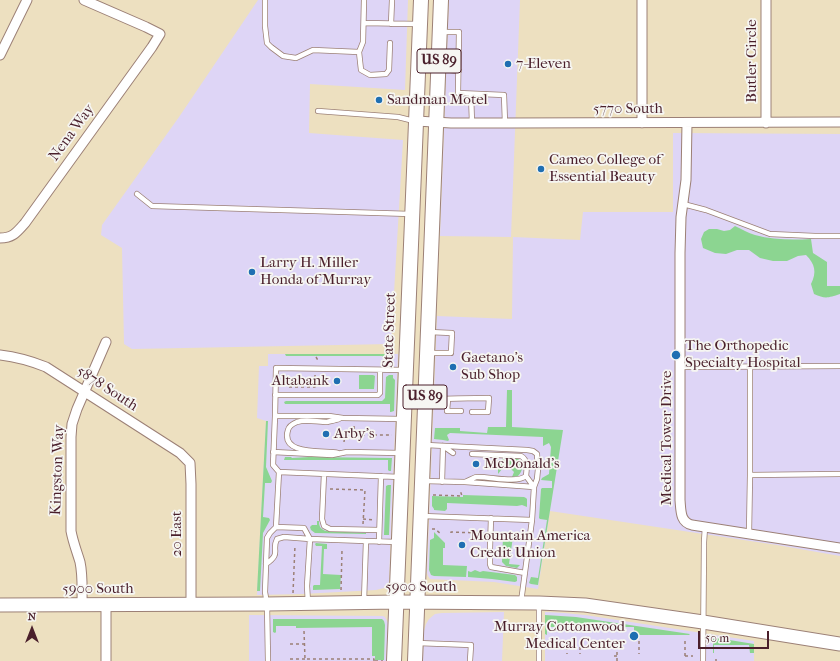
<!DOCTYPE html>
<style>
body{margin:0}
#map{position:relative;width:840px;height:661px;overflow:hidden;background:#ede0c0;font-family:"IM FELL French Canon",serif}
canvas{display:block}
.north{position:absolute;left:12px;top:609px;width:40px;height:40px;-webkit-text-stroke:3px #f6f6f2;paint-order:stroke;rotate:0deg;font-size:11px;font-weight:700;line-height:16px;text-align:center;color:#4a1f2b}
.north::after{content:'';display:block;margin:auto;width:14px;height:18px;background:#4a1f2b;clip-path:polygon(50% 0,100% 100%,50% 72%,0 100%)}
.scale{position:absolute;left:698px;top:631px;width:71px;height:18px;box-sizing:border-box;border:2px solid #4a1f2b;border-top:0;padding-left:5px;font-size:12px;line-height:14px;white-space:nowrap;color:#4a1f2b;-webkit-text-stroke:3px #f6f6f2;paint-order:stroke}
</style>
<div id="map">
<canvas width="840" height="661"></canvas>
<div class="north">N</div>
<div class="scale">50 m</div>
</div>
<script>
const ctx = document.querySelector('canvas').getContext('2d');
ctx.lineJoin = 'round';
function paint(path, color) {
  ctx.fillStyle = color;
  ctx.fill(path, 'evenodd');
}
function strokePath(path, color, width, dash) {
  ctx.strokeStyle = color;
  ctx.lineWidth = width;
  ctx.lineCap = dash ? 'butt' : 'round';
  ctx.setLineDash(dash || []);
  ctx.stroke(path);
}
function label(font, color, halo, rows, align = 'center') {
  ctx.font = font + ' "IM FELL French Canon",serif';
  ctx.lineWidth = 3.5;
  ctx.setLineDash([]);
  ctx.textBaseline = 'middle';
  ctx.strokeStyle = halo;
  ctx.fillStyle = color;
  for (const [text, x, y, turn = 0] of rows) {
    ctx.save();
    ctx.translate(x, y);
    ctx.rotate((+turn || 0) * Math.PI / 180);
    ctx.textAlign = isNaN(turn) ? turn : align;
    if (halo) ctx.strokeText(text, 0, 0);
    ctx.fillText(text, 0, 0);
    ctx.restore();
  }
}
const built = new Path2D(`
 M258,0H408L405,90L310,84L309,133L403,140L391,344L132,349L124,344L122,248L101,235L102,225L179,117Z
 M449,0H520L511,237L440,236Z
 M673,133L840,134V556L777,545L550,511L538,589L494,582L430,579L428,576L427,573L437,316L512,319L513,237L580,240L583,212H673Z
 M268,354H398L389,581L388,585L384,588L376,590L302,594L257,595L266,421L257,418L259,366H268Z
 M504,612L502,661H423L424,631L426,624L429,619L435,614L442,613Z
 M545,612L564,613L585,615L754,641V661H545Z
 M249,615L383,616L385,617L388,623L386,661H249Z`);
const green = new Path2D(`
 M735,226C742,229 748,233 755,235C773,240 793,240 811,239L813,253L827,262V286H840V294C828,298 825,299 814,294L811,284C817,272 815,264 806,255L798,256L787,261H773L760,258L749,250H737L726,254L715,253L703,248L701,239L704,232L709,229H717L724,231L730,230Z
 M285,354H387L393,362V364H390L382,356H286Z
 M359,375H373L375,376L374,389H359Z
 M389,375H393V378L395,380L394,411L391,412H390V404H285L284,402L286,401H382L385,398L386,377Z
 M507,390H512V427L563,430L538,585L531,584L529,583L531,577L538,578L547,520L540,519L539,518L541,489L542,488H552V481L541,480L542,478L549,474L551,447L549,443L543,446V437L450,433L447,435L449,440L448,441L443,440L434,439L435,428H460V431L487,433L488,427H506Z
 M266,421H268L266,467L272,481L271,483H265L263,517L269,518L270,520L263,533L260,591H257Z
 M285,457H291L292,458L309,457L392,458L391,471H389L388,470V460H284Z
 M503,457C508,457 514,457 517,458C525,462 523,471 518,476L512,477L514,472L511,469H502L498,474V465L502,462Z
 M388,485H391L389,535H384V534L386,486Z
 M463,495L524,497L526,498L527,499V507L522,505L517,506L447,503V509L445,511L434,510V509L432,506V496L463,497Z
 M317,521H319C319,526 320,529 326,531L365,533H366V534L315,533L311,530L310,527L312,525H317Z
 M434,532L445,543V548H443V565L467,566L466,577L434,576L431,575L429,570L430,540L434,538Z
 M505,535L511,536L513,537L509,564L520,565L517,568L506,566L502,562L503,537Z
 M316,543L327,544V549H324L323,574L341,575L340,589L313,590V586L314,585H320L322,546H316L315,544Z
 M475,570L480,572L483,571L515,575L517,577V581L515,582L492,579L468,577V571L471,572Z
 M545,615L576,617L690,634L689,635H634V627H547V635L545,634Z
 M273,619H382L384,621L385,625L384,660H375V656H372V627L296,628V626H276V632L275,633L273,632Z
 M717,638L754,644V653H750L749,645H714V653H713V639Z`);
const path = new Path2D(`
 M316,357L319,362
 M289,387H315V375
 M354,435V425
 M344,442L345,435H392
 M330,489L365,490L363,524
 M433,495L462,496L460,490
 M363,519L374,520
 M432,529H435L441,534
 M451,533V532L480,533
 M341,590L342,550
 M293,593L295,545
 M304,631L305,659H374V661
 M567,641V654
 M580,641V654
 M639,641V654
 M685,641V656
 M290,644H306
 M614,656H619
 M685,656H693
 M290,659H305
 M716,659V661
 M375,661H383
 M617,661V641`);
const lane = new Path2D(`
 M265,0V26L267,43L271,47L283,56L296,58L313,50L359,52L363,42L364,0
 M364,23L418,24
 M391,24L392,0
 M442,32H459L458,93L504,95L505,123
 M359,52L361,70L370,75L386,74L389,70L390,43
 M440,69L459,71
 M471,94L472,123
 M318,111L398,117L414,121
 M137,194L152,206L411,214
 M683,204L706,210L770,234L815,236H840
 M429,353H451L452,333L429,332
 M680,367L840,366
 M750,367V475L840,474
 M275,395H378L380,393V370
 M427,399C448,399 468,398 489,398L488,412H472
 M448,399L447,411H461
 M275,416L276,368L404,370
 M426,445L527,450L533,451L537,454L538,469L537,479L534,487L532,520
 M443,446L453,453
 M273,452L332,455L347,452L401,453
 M338,453C324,450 280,456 288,430C289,426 292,424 297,422C306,419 317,422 327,422C331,421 336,420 339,419
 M279,472L273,465L275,416H329L343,418L402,419
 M324,474L322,519L324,526L330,529L379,530
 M526,476L534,487
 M424,481L465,482L534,487
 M442,482L443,446
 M465,482C468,481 473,478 476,477C489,476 516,484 526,476C527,468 528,460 521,456L472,454
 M422,516L532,520L521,602
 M276,527L304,528L310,539L366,541
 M749,534L750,475
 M379,542L381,476
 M490,548L491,518
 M490,558V564L491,567L525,573
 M266,564C282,553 271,551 277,539L284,537L310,539L307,586L308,603
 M364,601L366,541L397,542
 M417,643L471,645L470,661
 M268,661L267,604L265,592L267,538L270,533L276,527L279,472L400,477
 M539,661V605
 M703,661L704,542L705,527`);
const street = new Path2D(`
 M766,0V123
 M0,55L27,0
 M416,121L451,123H509L840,122
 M642,123V0
 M687,123L686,180L681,217L680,253V500C681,511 680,522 692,525L840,548
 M0,238C13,238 17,232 25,223L152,47L160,34L146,27L84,0
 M0,355C17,357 31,361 46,367L180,453L190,463L191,484V605
 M82,605C82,591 83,576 80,562C77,552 73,542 71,531V437L72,424L77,409L106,342
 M106,605V661`);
const secondary = new Path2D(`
 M0,605L267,604L397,602L539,603L585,605L703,622L840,644`);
const primary = new Path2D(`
 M394,661L421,0
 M415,661L441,0`);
const markers = [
 [508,64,4,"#1f6fb2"],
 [379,100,4,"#1f6fb2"],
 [541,169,4,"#1f6fb2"],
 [252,272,4,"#1f6fb2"],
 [676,355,5,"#1f6fb2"],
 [453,367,4,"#1f6fb2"],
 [337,381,4,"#1f6fb2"],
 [326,434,4,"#1f6fb2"],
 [476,464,4,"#1f6fb2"],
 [462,545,4,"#1f6fb2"],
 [634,636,5,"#1f6fb2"]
];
const shields = [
 [439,61,44],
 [425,397,44]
];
const shieldNames = [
 ["US 89",439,61],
 ["US 89",425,397]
];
const streetNames = [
 ["Butler Circle",752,61,-90],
 ["5770 South",628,109],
 ["Nena Way",72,133,-54],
 ["State Street",390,330,-88],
 ["5878 South",107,389,33],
 ["Medical Tower Drive",667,438,-90],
 ["Kingston Way",58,470,-88],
 ["20 East",177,534,-90],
 ["5900 South",421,587],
 ["5900 South",98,589]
];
const poiNames = [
 ["7-Eleven",516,64],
 ["Sandman Motel",387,100],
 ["Cameo College of",549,160],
 ["Essential Beauty",549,177],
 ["Larry H. Miller",260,263],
 ["Honda of Murray",260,280],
 ["The Orthopedic",685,346],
 ["Specialty Hospital",685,363],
 ["Gaetano's",461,358],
 ["Sub Shop",461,375],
 ["Altabank",329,381,"right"],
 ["Arby's",334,434],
 ["McDonald's",484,464],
 ["Mountain America",470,536],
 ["Credit Union",470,553],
 ["Murray Cottonwood",625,627,"right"],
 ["Medical Center",625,644,"right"]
];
paint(built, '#ded5f6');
paint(green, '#8cd591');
strokePath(lane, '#9c8076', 6);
strokePath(street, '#9c8076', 11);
strokePath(secondary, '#9c8076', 15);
strokePath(primary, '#9c8076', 16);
strokePath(path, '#9c8076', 1.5, [3, 3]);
strokePath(lane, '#fff', 4.5);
strokePath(street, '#fff', 9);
strokePath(secondary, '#fff', 13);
strokePath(primary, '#fff', 14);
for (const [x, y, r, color] of markers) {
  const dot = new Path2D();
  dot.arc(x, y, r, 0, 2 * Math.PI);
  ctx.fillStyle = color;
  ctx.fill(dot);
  strokePath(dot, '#f6f6f2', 1.5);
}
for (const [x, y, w] of shields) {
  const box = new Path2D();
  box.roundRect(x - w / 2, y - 12, w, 24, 3);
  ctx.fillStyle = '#f6f6f2';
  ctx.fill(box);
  strokePath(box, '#4a1f2b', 1);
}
label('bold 14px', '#4a1f2b', null, shieldNames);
label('15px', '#4a1f2b', '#f6f6f2', streetNames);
label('15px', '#4a1f2b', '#f6f6f2', poiNames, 'left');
</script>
